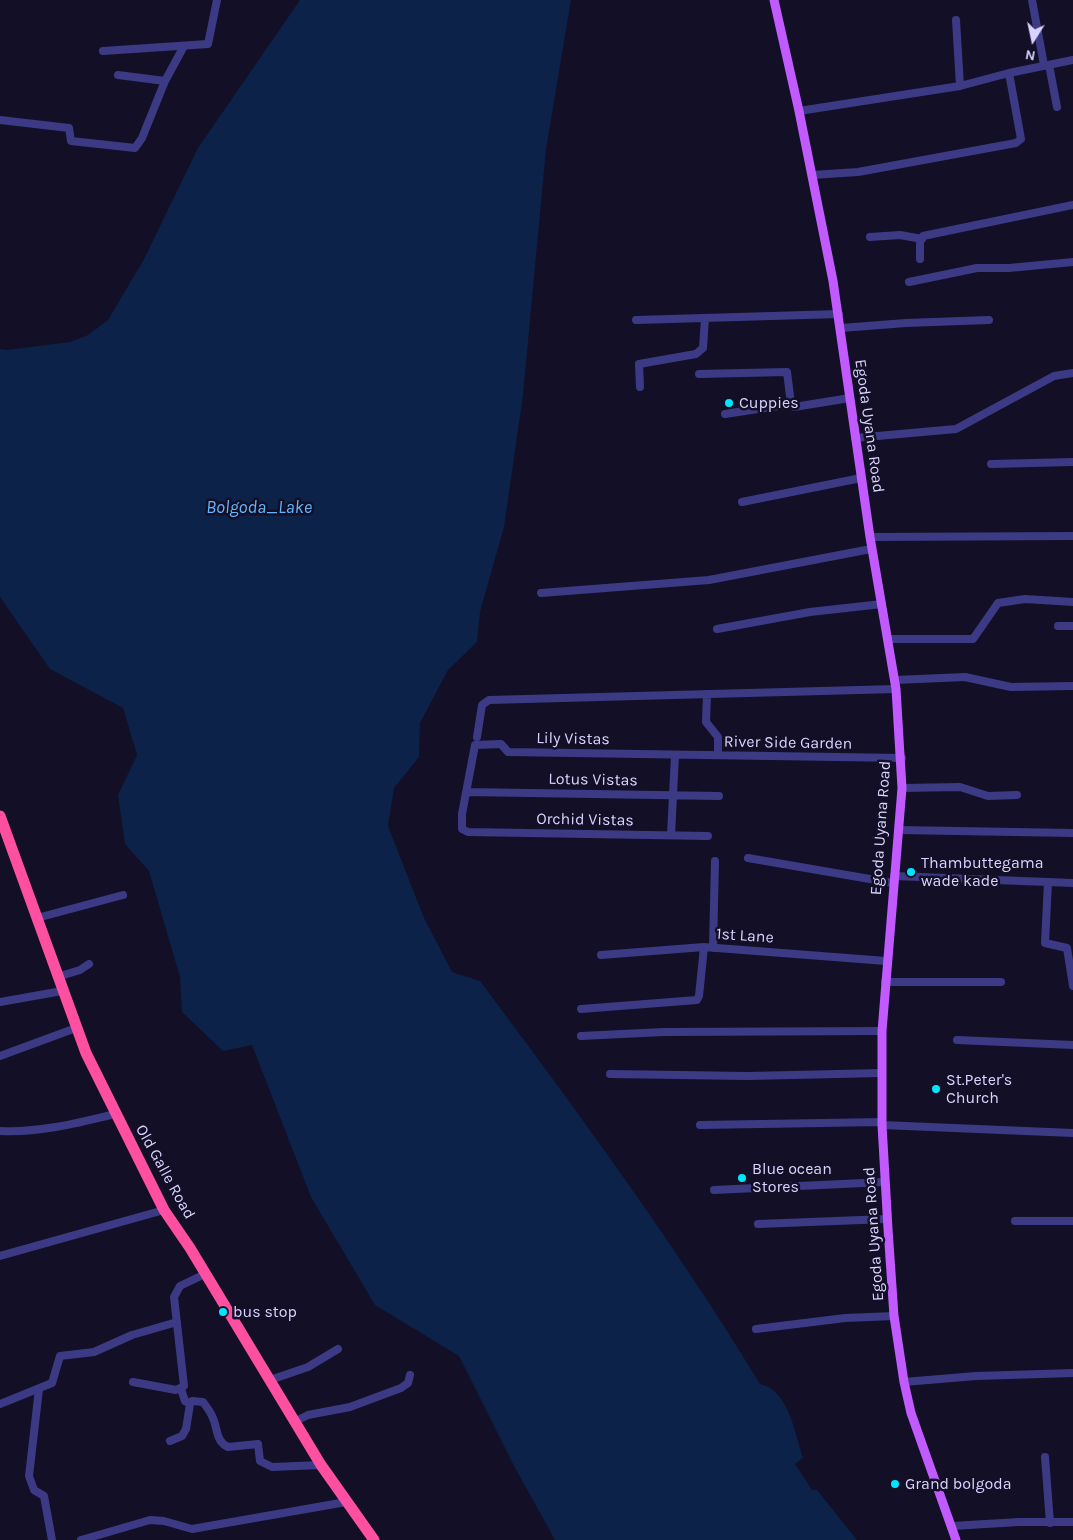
<!DOCTYPE html>
<style>
body{margin:0}
#map{position:relative;width:1073px;height:1540px;overflow:hidden;background:#130f26;font-family:Karla,sans-serif}
canvas{display:block}
.north{position:absolute;left:1008px;top:15px;width:50px;height:50px;-webkit-text-stroke:4px #130f26;paint-order:stroke;rotate:190deg;font-size:14px;font-weight:700;line-height:20px;text-align:center;color:#d9d4ff}
.north::after{content:'';display:block;margin:auto;width:18px;height:22px;background:#d9d4ff;clip-path:polygon(50% 0,100% 100%,50% 72%,0 100%)}
</style>
<div id="map">
<canvas width="1073" height="1540"></canvas>
<div class="north">N</div>
</div>
<script>
const ctx = document.querySelector('canvas').getContext('2d');
ctx.lineJoin = 'round';
function paint(path, color) {
  ctx.fillStyle = color;
  ctx.fill(path, 'evenodd');
}
function strokePath(path, color, width, dash) {
  ctx.strokeStyle = color;
  ctx.lineWidth = width;
  ctx.lineCap = dash ? 'butt' : 'round';
  ctx.setLineDash(dash || []);
  ctx.stroke(path);
}
function label(font, color, halo, rows, align = 'center') {
  ctx.font = font + ' Karla,sans-serif';
  ctx.lineWidth = 5;
  ctx.setLineDash([]);
  ctx.textBaseline = 'middle';
  ctx.strokeStyle = halo;
  ctx.fillStyle = color;
  for (const [text, x, y, turn = 0] of rows) {
    ctx.save();
    ctx.translate(x, y);
    ctx.rotate((+turn || 0) * Math.PI / 180);
    ctx.textAlign = isNaN(turn) ? turn : align;
    if (halo) ctx.strokeText(text, 0, 0);
    ctx.fillText(text, 0, 0);
    ctx.restore();
  }
}
const water = new Path2D(`
 M300,0H571L546,149L523,395L504,527L480,612L477,642L448,670L420,723L419,757L394,788L388,826L424,918L452,972L480,981C578,1112 675,1244 760,1384C789,1390 795,1434 803,1458L795,1464L812,1490H817L857,1540H555L513,1464L459,1356L375,1305L311,1197L252,1045L223,1051L182,1012L180,977L149,871L125,844L118,795L137,755L123,708L50,669L0,597V349L7,350L70,342L88,335L108,320L143,261L198,148Z`);
const minor = new Path2D(`
 M1032,0L1044,65
 M956,20L960,86
 M103,51L208,44L217,0
 M1049,65L1057,107
 M118,75L165,81
 M799,111L960,86L1009,73L1073,60
 M0,120L69,128L71,141L135,148L142,138L165,81L184,46
 M812,175L858,172L1016,143L1021,139L1009,73
 M870,237L900,235L922,239
 M920,259V242L923,236L1073,205
 M909,282L977,268H1009L1073,262
 M636,320L839,314
 M841,328L906,323L989,320
 M699,374L787,372L791,404L794,407L850,398
 M640,387L639,364L696,354L703,348L705,318
 M725,414L791,404
 M855,438L956,429L1054,376L1073,373
 M991,464L1073,462
 M742,502L861,478
 M870,537L1073,536
 M541,593L709,580L871,549
 M1058,626H1073
 M717,629L810,612L882,604
 M888,639H973L998,603L1025,599L1073,602
 M895,680L965,677L1011,687L1073,686
 M707,694L706,722L718,737V755
 M477,737L482,705L489,700L896,689
 M902,788L960,787L988,796L1017,795
 M466,792L719,796
 M899,830L1073,833
 M671,835L675,755
 M708,836L468,832L462,829V814L475,745L501,744L508,752L902,758
 M748,858L893,883
 M894,876L1073,883
 M1048,882L1045,943L1067,948L1073,986
 M37,918L123,895
 M713,948L715,861
 M601,955L704,947L886,961
 M57,977L80,970L89,964
 M885,982H1001
 M0,1002L62,991
 M581,1009L697,1000L699,996L704,947
 M581,1036L663,1032L882,1031
 M957,1040L1073,1045
 M0,1056L76,1028
 M610,1074L748,1076L882,1073
 M700,1125L882,1122
 M882,1125L1073,1133
 M0,1131C39,1133 78,1123 115,1114
 M714,1190L885,1182
 M1015,1221H1073
 M758,1224L887,1219
 M0,1256L164,1210
 M756,1329L845,1318L894,1316
 M270,1380L308,1367L338,1349
 M133,1382L176,1390L184,1386L174,1297L180,1286L205,1274
 M904,1382L976,1376L1073,1373
 M39,1389L29,1476L34,1490L44,1496L52,1540
 M181,1389L185,1401L190,1404
 M0,1404L52,1383L60,1356L94,1352L132,1335L177,1322
 M294,1422L308,1415L350,1407L401,1388L408,1383L410,1375
 M170,1441L182,1436L186,1429L190,1404L192,1401L203,1402C206,1406 210,1411 212,1416C218,1427 215,1441 228,1447L258,1444L260,1461L272,1467L321,1465
 M1045,1457L1050,1523
 M952,1526L1019,1522H1073
 M81,1540L150,1520L164,1521L192,1529L346,1502`);
const major = new Path2D(`
 M774,0L799,111L833,281L870,537L896,689L902,788L882,1031V1125L888,1229L894,1316L904,1382L911,1413L956,1540`);
const highway = new Path2D(`
 M0,816L86,1053L164,1210L190,1248L321,1465L374,1540`);
const markers = [
 [729,403,5,"#00e5ff"],
 [911,872,5,"#00e5ff"],
 [936,1089,5,"#00e5ff"],
 [742,1178,5,"#00e5ff"],
 [223,1312,5,"#00e5ff"],
 [895,1484,5,"#00e5ff"]
];
const poiNames = [
 ["Cuppies",739,403],
 ["Thambuttegama",921,863],
 ["wade kade",921,881],
 ["St.Peter's",946,1080],
 ["Church",946,1098],
 ["Blue ocean",752,1169],
 ["Stores",752,1187],
 ["bus stop",233,1312],
 ["Grand bolgoda",905,1484]
];
const streetNames = [
 ["Egoda Uyana Road",869,426,82],
 ["Lily Vistas",573,739,1],
 ["River Side Garden",788,743,1],
 ["Lotus Vistas",593,780,1],
 ["Orchid Vistas",585,820,1],
 ["Egoda Uyana Road",881,828,-86],
 ["1st Lane",745,936,4],
 ["Old Galle Road",165,1172,61],
 ["Egoda Uyana Road",874,1234,-94]
];
const waterNames = [
 ["Bolgoda_Lake",259,508]
];
paint(water, '#0c2248');
strokePath(minor, '#3d3a85', 8);
strokePath(major, '#c25bff', 9);
strokePath(highway, '#ff4fa3', 11);
for (const [x, y, r, color] of markers) {
  const dot = new Path2D();
  dot.arc(x, y, r, 0, 2 * Math.PI);
  ctx.fillStyle = color;
  ctx.fill(dot);
  strokePath(dot, '#130f26', 2);
}
label('16px', '#d9d4ff', '#130f26', poiNames, 'left');
label('16px', '#d9d4ff', '#130f26', streetNames);
label('italic 18px', '#62b6ff', '#130f26', waterNames);
</script>
